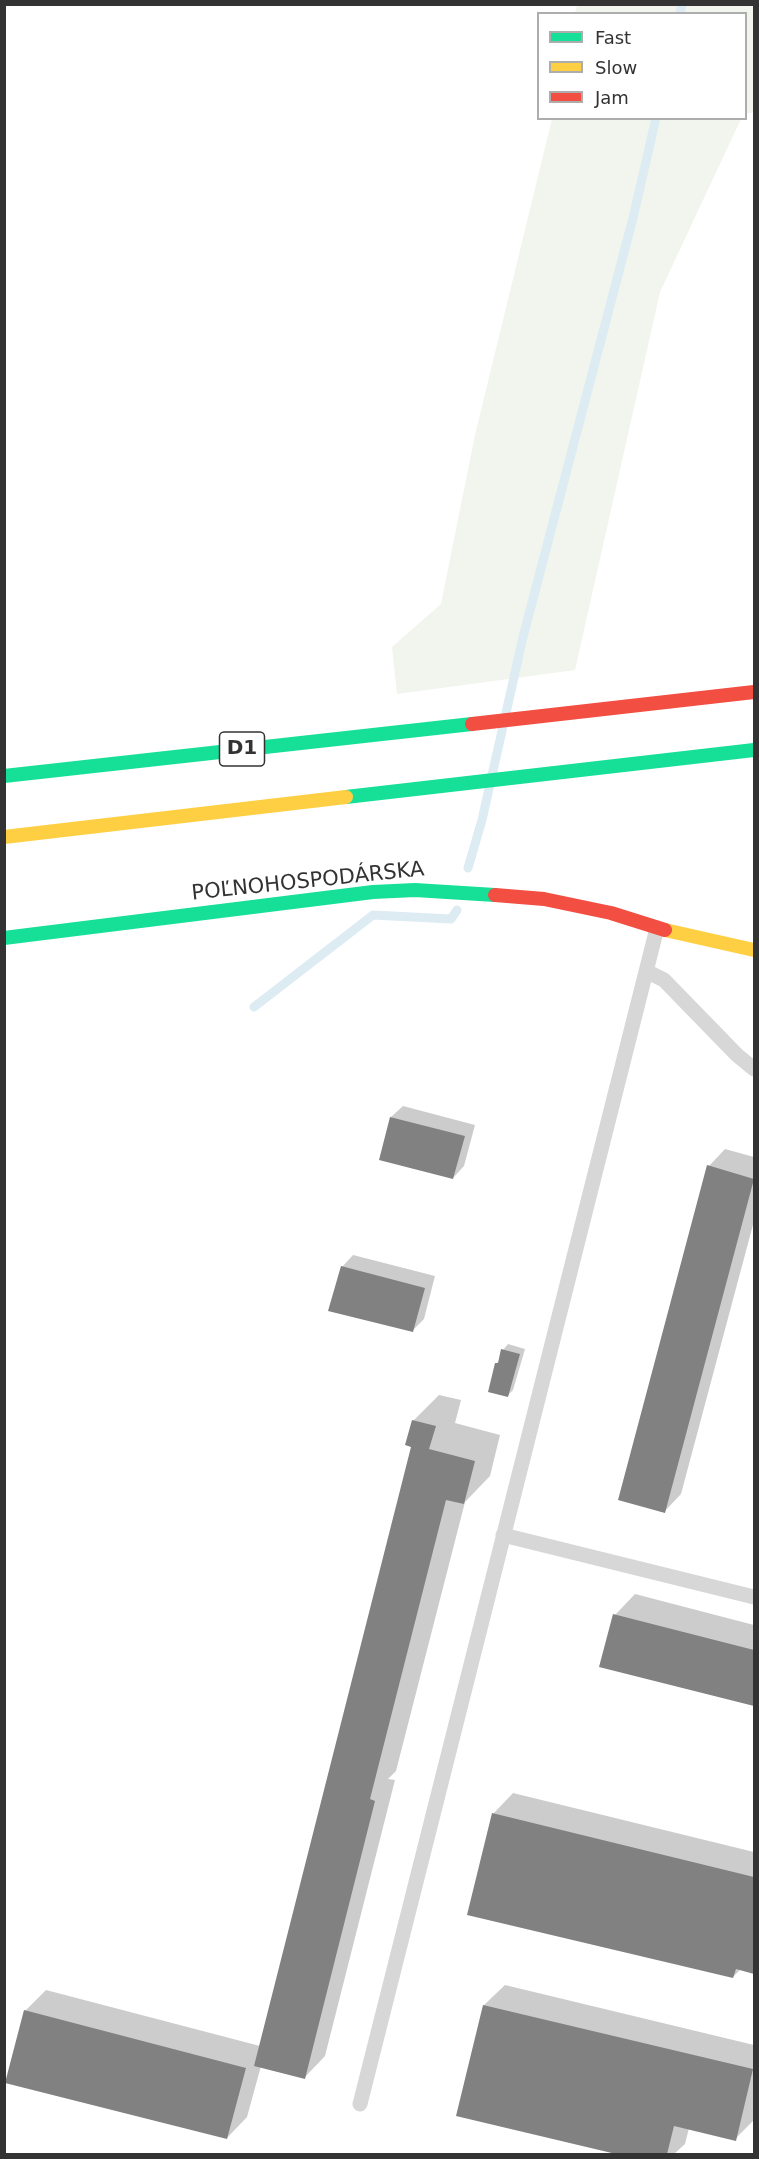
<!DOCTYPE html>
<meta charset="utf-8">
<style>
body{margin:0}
#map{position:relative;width:759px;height:2159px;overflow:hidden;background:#fff;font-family:"DejaVu Sans",sans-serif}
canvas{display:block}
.frame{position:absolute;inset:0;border:6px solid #333;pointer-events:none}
.legend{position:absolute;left:537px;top:12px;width:210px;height:108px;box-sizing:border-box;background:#fff;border:2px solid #adadad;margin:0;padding:8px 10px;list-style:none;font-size:18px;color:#333}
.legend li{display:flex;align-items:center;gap:12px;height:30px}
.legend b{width:30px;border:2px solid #adadad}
</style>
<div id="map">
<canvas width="759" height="2159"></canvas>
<div class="frame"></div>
<ul class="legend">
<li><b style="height:8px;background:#16e098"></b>Fast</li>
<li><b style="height:8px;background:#ffcf43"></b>Slow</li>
<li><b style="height:8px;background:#f24e42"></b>Jam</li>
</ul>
</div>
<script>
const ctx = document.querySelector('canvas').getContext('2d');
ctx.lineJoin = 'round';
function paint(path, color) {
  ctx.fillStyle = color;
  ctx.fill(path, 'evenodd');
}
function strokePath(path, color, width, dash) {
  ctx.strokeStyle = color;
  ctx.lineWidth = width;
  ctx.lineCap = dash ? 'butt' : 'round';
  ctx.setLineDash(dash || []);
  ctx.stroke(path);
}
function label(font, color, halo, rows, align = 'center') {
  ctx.font = font + ' "DejaVu Sans",sans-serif';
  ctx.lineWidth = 6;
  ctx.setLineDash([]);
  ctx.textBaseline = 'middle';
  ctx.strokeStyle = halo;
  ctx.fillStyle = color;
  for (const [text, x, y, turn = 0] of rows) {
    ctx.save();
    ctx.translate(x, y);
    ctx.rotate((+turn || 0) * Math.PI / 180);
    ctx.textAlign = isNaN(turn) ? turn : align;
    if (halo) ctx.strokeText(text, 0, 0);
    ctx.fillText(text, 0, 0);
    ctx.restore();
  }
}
const green = new Path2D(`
 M577,5H754V112L746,114V14L575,13Z
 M552,119H741L660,292L575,670L397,694L392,647L441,604L475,435Z`);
const shadow = new Path2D(`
 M403,1106L475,1125L464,1166L453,1178L391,1117Z
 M725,1149L754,1157V1221L681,1494L665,1511L709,1166Z
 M353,1255L435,1276L424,1319L412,1331L342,1267Z
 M508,1344L525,1349L513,1390L508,1395L497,1363L500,1360L503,1350Z
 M439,1395L461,1400L455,1423L500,1435L490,1476L465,1502L396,1771L388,1779L395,1780L325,2056L305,2077L261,2066L247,2117L227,2138L25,2011L46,1990L260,2046L413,1446V1421Z
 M635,1594L754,1625V1704L601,1666L615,1615Z
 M513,1793L754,1852V1972L741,1969L733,1977L493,1814Z
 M505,1985L754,2045V2120L735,2139L689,2128L685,2144L674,2154H622L458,2115L484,2005Z`);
const stream = new Path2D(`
 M680,14L682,4
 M468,868L482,820L523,637L633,218L656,118
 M254,1007L373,915L451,919L457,910`);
const building = new Path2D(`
 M390,1117L465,1136L453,1179L379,1160Z
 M707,1165L754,1179L665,1513L618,1500Z
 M341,1266L425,1288L413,1332L328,1311Z
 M501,1349L520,1354L508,1397L488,1392L495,1363H498Z
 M412,1420L436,1426L429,1449L475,1461L464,1504L446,1500L370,1799L375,1801L305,2079L254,2066L411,1447L405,1445Z
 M613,1614L754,1650V1706L599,1667Z
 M492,1813L754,1877V1974L736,1969L733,1978L467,1915Z
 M483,2005L753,2069L736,2141L674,2126L667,2154H616L456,2116Z
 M24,2010L246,2068L227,2139L5,2083Z`);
const lane = new Path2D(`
 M646,971L664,980L737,1055L754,1069
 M503,1535L754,1597
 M360,2104L657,928`);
const fast = new Path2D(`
 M4,776L472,724
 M346,797L754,750
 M4,938L373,892L415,890L495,895`);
const slow = new Path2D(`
 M4,837L346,797
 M665,930L754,950`);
const jam = new Path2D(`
 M472,724L754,692
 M495,895L544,899L611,913L665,930`);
const shields = [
 [242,749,45]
];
const shieldNames = [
 ["D1",242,749]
];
const streetNames = [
 ["POĽNOHOSPODÁRSKA",308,882,-6]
];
paint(green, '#f1f5ed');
paint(shadow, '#0003');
strokePath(stream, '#ddebf3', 9);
paint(building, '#818181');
strokePath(lane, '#d7d7d7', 15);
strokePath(fast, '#16e098', 14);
strokePath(slow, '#ffcf43', 14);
strokePath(jam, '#f24e42', 14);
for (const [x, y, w] of shields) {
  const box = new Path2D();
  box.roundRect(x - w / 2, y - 17, w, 34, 4.5);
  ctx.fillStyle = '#fff';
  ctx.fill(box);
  strokePath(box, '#333', 1.5);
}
label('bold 20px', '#333', null, shieldNames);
label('21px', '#333', '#fff', streetNames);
</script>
